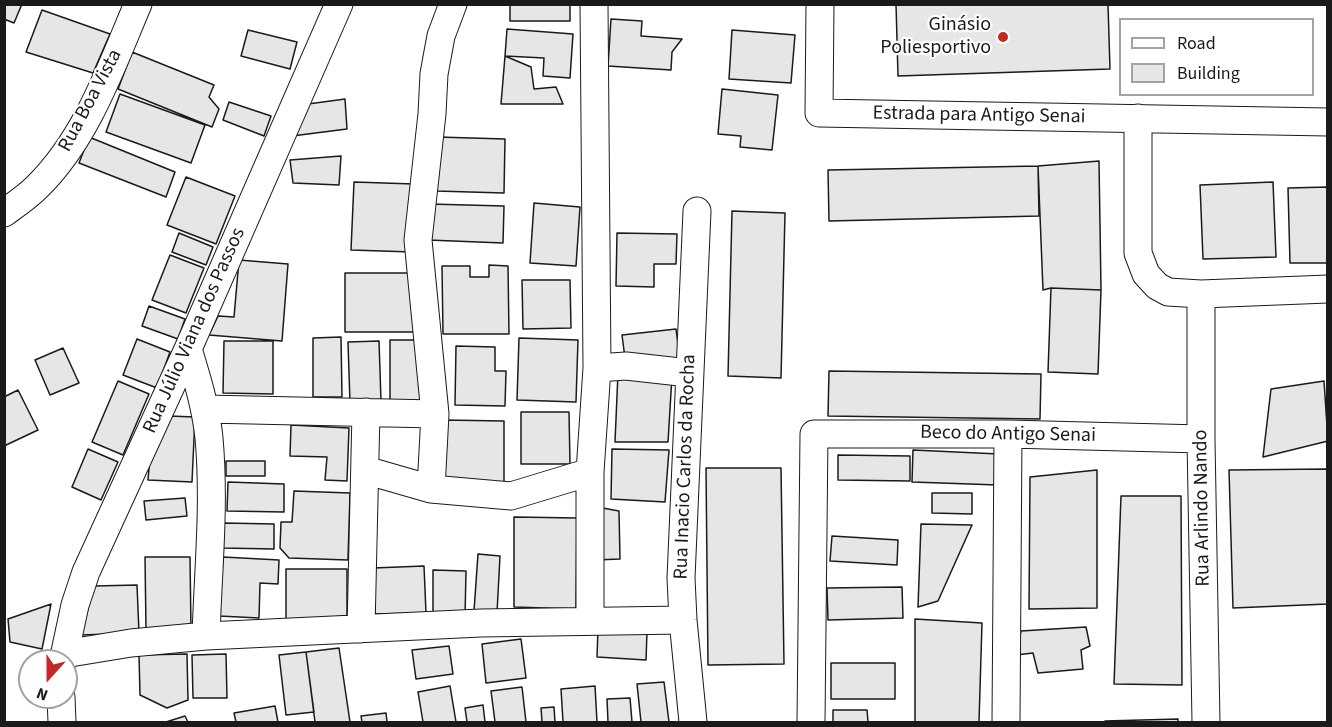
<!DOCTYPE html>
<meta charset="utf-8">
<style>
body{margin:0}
#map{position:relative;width:1332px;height:727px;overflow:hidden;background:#fff;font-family:"Source Sans 3",sans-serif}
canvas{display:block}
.frame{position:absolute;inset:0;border:6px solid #1a1a1a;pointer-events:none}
.legend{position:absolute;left:1119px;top:18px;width:195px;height:78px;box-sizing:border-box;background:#fff;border:2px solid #a3a3a3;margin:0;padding:8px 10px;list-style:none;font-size:18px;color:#1a1a1a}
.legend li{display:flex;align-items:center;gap:12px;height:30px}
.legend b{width:30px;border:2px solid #a3a3a3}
.north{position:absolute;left:18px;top:649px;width:60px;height:60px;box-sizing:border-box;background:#fff;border:2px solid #a3a3a3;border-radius:50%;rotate:201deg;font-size:16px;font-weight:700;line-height:24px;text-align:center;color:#1a1a1a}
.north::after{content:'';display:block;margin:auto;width:21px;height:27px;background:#c62828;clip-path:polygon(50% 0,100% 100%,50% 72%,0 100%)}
</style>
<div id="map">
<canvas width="1332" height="727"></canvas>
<div class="frame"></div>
<ul class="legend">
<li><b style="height:8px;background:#fff"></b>Road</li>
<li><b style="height:16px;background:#e6e6e6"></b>Building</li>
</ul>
<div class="north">N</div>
</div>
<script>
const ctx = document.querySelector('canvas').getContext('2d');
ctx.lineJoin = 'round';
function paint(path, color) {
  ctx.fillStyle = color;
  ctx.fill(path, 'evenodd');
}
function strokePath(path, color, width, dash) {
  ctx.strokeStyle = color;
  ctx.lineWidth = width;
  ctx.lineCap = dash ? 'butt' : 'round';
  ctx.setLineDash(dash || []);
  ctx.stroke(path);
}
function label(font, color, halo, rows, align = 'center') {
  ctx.font = font + ' "Source Sans 3",sans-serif';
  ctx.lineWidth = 4.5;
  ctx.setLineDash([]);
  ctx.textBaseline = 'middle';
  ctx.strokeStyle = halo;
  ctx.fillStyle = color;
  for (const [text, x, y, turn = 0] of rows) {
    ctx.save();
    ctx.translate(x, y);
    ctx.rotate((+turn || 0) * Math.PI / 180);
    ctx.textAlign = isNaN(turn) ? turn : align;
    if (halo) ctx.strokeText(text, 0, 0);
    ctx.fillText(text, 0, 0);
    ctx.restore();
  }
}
const building = new Path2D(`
 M4,4H22L14,23L4,19Z
 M510,4H570V21H510Z
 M896,4H1108L1110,69L898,76Z
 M42,10L110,34L93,73L26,52Z
 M611,19L642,21L641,36L682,39L672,52L671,70L608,66Z
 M507,29L573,34L570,78L543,76L544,58L505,56Z
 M248,30L297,42L290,69L241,56Z
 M732,30L795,35L791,83L729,79Z
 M132,52L214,85L209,97L219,109L212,127L118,89Z
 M505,56L531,67L534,89L556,87L563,104H501Z
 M722,89L778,95L772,150L740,147L741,136L718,134Z
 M120,94L205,125L191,163L106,132Z
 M345,99L347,129L292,136L308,104Z
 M229,102L271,116L264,136L223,120Z
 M89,137L175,172L166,197L79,163Z
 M438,137L505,139L504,193L436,191Z
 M341,156L339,185L293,183L290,160Z
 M1099,161L1101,290L1051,288L1043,290L1038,166Z
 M1038,166L1039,216L829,221L828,170Z
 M186,177L235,196L216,244L167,225Z
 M354,182L414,184L412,252L351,250Z
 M1273,182L1276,257L1203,259L1200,185Z
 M1328,187V263H1290L1288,188Z
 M534,203L580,207L576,266L530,263Z
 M429,204L504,206L503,243L428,240Z
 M732,211L785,213L781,378L728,376Z
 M179,233L213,247L206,265L172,252Z
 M617,233L677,234L676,264H654V287L616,286Z
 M170,255L204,268L186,313L152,300Z
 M239,260L288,264L282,341L209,335L218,316L234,317Z
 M489,265L508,266L509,334H443L442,266H470V277H489Z
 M345,273H415V332H345Z
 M522,280H570L571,328L523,329Z
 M1051,288L1101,290L1098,374L1048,372Z
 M149,306L185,319L178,339L142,326Z
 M676,329L680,360L626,366L622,335Z
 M341,337L342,397H313V338Z
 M519,338L578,340L576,402L517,400Z
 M137,339L170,352L157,388L123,375Z
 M390,340H421V402H390Z
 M224,341H273V394L223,393Z
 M379,341L381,401L350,403L348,342Z
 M456,346L495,347V371H506L505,406L455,405Z
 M63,348L79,383L50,395L35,360Z
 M829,371L1041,374L1040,419L828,416Z
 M618,373L672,376L668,442H615Z
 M118,381L149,394L123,455L92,442Z
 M1324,381L1328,441L1263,457L1271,389Z
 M18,390L38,430L4,446V397Z
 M521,412H569L570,464H521Z
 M169,416L195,417L192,482L148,480L150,456Z
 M444,420L504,421V486L444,485Z
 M291,425L349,428L347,481L325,480L327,457L290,456Z
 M88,449L118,462L101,500L72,487Z
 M612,449L669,450L665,502L611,499Z
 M913,450L999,454L998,485L912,482Z
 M838,455L910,456V481L838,480Z
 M226,461H265V476H226Z
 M706,468H781L784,664L708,665Z
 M1327,469L1328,604L1233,608L1229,470Z
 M1097,470V608L1029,609L1030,477Z
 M228,482L284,484V512L227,511Z
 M294,491L350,493L348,560L289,558L280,548L281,522H292Z
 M932,493H972V514L932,513Z
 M1121,496H1181L1182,685L1114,684Z
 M185,498L187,516L146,520L144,501Z
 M597,507L619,511L620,559L596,560Z
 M514,517L577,518L576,609L514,607Z
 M223,523L274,524V549L222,548Z
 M921,524L972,525L938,601L918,607Z
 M832,536L898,540L897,565L830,561Z
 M478,554L500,556L497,613L474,611Z
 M145,557H190L191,630H146Z
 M223,557L279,560L278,584L260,583L259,618L219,616Z
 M424,566L426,613L375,614L373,568Z
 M286,569H347V619H286Z
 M433,570L466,571L465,618H433Z
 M137,585L139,633L81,635L94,586Z
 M902,587L903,618L828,620L827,588Z
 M51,604L42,649L10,642L8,619Z
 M915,619L982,623L979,722H915Z
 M1086,627L1090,646L1081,650L1083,669L1038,673L1033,653L1016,655L1021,631Z
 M598,629L647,632L646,660L597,657Z
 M521,639L526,678L486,683L482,644Z
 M449,646L453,674L416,679L412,650Z
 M339,648L350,722H315L306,652Z
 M306,652L314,712L286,715L279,655Z
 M187,654L188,700L167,708L140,695L139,655Z
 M226,654L227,698H193L192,655Z
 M831,663H895V699H831Z
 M664,682L669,722H641L637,684Z
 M450,686L456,722H423L418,692Z
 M595,686L597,722H563L561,689Z
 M522,687L526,722H495L491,691Z
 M630,698L632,722H608L607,699Z
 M483,705L485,722H467L465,708Z
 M275,706L278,722H236L234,713Z
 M554,707L555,722H542L541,708Z
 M833,710H867L868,722H833Z
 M386,713L387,722H362L361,716Z
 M185,716L188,722H166Z
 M1178,719V722H1105V721Z`);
const minor = new Path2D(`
 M820,4L819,113L1328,122
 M1138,118V253L1146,274L1157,286L1168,292L1201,294L1328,289
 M4,213C15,205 27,197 37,187C87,138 111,67 138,4
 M1201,294V439L1206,722
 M188,349C197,378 206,408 209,438C215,504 208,571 206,636
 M597,368L626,366L689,373
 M205,409L435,414
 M365,470L431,489L511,496L590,472
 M431,489L435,414L418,240L432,114L434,74L441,36L453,4
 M590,620V472L597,368L594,4
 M361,629L366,412
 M64,654L131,643L206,636L481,623L683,620
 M63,661L75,605L86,572L188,349L339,4
 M61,697L62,722
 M693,722L683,620L681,578L697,211
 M811,722L814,434H1008L1201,439
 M1006,722L1008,434`);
const markers = [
 [1003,37,6,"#c62828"]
];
const poiNames = [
 ["Ginásio",991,26],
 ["Poliesportivo",991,49]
];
const streetNames = [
 ["Rua Boa Vista",91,101,-62],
 ["Estrada para Antigo Senai",979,116,1],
 ["Rua Júlio Viana dos Passos",195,331,-66],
 ["Beco do Antigo Senai",1008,435,1],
 ["Rua Inacio Carlos da Rocha",686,467,-88],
 ["Rua Arlindo Nando",1203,508,-91]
];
paint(building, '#e6e6e6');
strokePath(building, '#1a1a1a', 1.5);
strokePath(minor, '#1a1a1a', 29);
strokePath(minor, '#fff', 27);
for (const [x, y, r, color] of markers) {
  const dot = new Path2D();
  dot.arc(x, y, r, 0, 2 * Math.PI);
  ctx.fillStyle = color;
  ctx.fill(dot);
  strokePath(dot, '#fff', 2);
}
label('20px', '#1a1a1a', '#fff', poiNames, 'right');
label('20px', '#1a1a1a', '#fff', streetNames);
</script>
